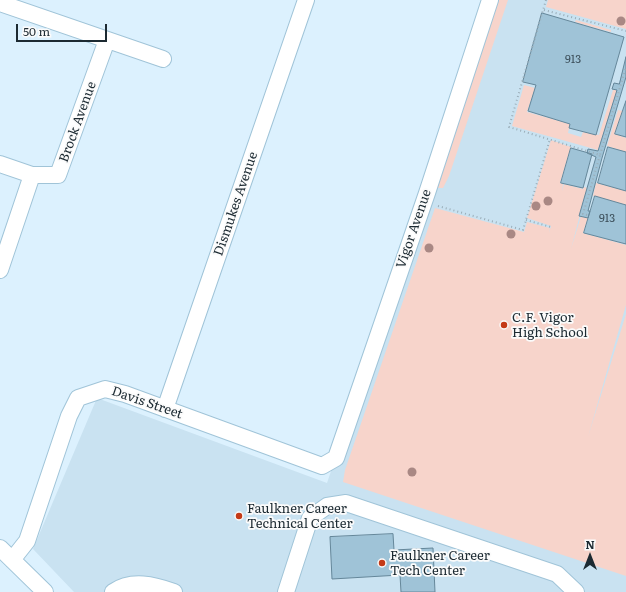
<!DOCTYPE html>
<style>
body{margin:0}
#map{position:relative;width:626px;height:592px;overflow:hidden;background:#dcf1fe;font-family:Literata,serif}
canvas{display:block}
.north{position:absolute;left:570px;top:536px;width:40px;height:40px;-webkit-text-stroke:3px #fbfbfb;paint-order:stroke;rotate:0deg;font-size:11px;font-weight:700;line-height:16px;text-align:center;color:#1c2a32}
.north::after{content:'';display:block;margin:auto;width:14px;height:18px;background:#1c2a32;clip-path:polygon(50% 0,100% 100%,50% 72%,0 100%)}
.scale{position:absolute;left:16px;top:24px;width:91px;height:18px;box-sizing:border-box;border:2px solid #1c2a32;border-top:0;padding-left:5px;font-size:12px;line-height:14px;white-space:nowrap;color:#1c2a32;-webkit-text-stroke:3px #fbfbfb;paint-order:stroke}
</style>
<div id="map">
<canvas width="626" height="592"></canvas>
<div class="north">N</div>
<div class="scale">50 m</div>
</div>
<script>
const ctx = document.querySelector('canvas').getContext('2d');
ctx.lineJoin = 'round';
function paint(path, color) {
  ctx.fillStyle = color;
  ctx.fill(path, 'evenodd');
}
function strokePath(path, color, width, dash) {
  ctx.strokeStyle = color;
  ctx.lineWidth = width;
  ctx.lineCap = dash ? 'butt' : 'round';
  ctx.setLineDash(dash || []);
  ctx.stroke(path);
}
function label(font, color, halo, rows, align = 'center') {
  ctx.font = font + ' Literata,serif';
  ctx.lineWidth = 3.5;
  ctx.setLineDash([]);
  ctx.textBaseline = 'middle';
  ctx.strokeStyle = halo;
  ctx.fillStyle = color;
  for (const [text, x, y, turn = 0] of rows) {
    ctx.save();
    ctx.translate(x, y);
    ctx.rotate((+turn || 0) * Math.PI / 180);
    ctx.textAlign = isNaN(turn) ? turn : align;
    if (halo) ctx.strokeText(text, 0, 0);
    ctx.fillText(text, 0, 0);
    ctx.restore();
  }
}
const built = new Path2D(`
 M490,0H626V592H74L33,549L97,398L327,483Z`);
const green = new Path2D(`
 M498,0H508L449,176L443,188H438L435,183Z
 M548,0H626V29L546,7Z
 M576,20L611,30V32L575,22Z
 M524,85L535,88L527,112L570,124L568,133L581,137L583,132L599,135L613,90H617L598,150L512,126Z
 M618,110L623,111L615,134L626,138V152L607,146Z
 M551,140L571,147L560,183L563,184L562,191L564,184L583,189L584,187L587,188L571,249L581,216L588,218L583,233L626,245V305L588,437L626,314V576L343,482L345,470L435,208L524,232L527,222L550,228L549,233L551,226L527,218Z
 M596,183L626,191V205L593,196Z`);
const building = new Path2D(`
 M542,13L624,37L596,135L569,128L570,124L528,111L536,85L523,82Z
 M626,57V77L602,158L588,211H590L588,218L579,216L596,157L587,153L588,149L598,151L617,90L612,89L614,83L619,84Z
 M626,101V137L615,134Z
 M608,147L626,152V191L598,183Z
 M571,148L592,154L583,188L561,183Z
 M595,196L626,205V244L584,233Z
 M393,534L394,550L433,548L435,592H401L400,575L332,579L330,537Z`);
const path = new Path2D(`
 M546,0L509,127L600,155L626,67
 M544,10L626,31
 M438,206L523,230L550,139
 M587,215L583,214L600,155
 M526,220L551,227`);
const minor = new Path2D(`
 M0,3L163,59
 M0,164L32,175H58L107,40
 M0,270L32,175
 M165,409L306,0
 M0,548L45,592
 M12,560L27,541L69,416L78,398L105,389L125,394L322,466L336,458L427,193L490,0
 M113,592C132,579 154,585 174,592
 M286,592L310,518L327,506L346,503L557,574L576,592`);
const trees = [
 [621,21],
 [548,201],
 [536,206],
 [511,234],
 [429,248],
 [412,472]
];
const markers = [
 [504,325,4,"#c43a17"],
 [239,516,4,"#c43a17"],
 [382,563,4,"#c43a17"]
];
const numberNames = [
 ["913",573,60],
 ["913",607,219]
];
const streetNames = [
 ["Brock Avenue",78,122,-70],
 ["Dismukes Avenue",236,204,-71],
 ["Vigor Avenue",414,229,-71],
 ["Davis Street",147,403,19]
];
const poiNames = [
 ["C.F. Vigor",512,318],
 ["High School",512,333],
 ["Faulkner Career",247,509],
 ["Technical Center",247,524],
 ["Faulkner Career",390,556],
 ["Tech Center",390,571]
];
paint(built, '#c9e2f1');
paint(green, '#f7d4cb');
paint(building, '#9fc3d7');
strokePath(building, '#65879a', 1);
strokePath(minor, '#a0c4d8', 18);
strokePath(path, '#9aadb8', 2, [1, 3]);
strokePath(minor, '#fff', 16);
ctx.fillStyle = '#a98884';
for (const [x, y] of trees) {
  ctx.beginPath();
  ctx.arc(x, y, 4.5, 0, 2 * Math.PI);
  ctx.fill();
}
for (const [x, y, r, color] of markers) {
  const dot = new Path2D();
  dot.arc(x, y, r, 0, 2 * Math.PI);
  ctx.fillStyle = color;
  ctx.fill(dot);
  strokePath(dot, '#fbfbfb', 1.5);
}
label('11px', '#3d505b', null, numberNames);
label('13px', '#1c2a32', '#fbfbfb', streetNames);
label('13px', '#1c2a32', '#fbfbfb', poiNames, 'left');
</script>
